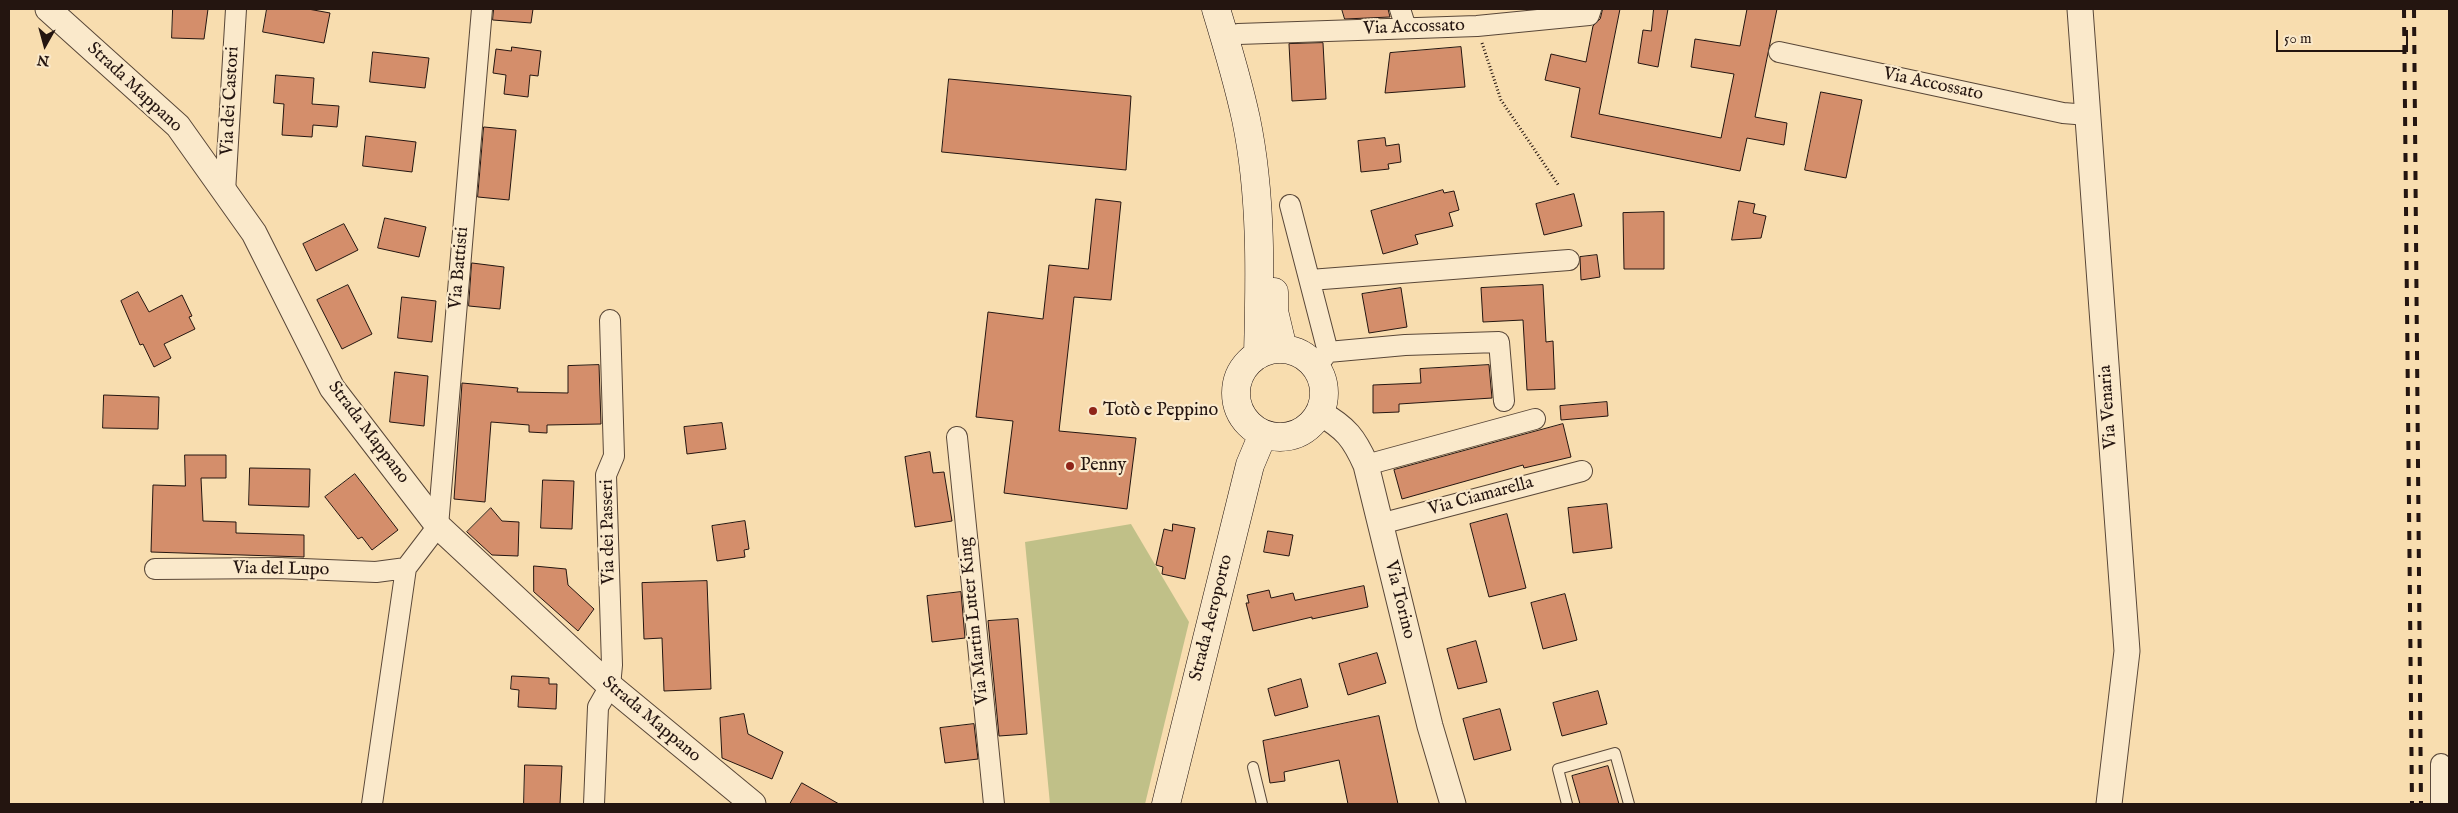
<!DOCTYPE html>
<meta charset="utf-8">
<style>
body{margin:0}
#map{position:relative;width:2458px;height:813px;overflow:hidden;background:#f8ddaf;font-family:"IM FELL English",serif}
canvas{display:block}
.frame{position:absolute;inset:0;border:10px solid #241510;pointer-events:none}
.north{position:absolute;left:20px;top:20px;width:50px;height:50px;-webkit-text-stroke:4px #fae9cb;paint-order:stroke;rotate:187deg;font-size:14px;font-weight:700;line-height:20px;text-align:center;color:#241510}
.north::after{content:'';display:block;margin:auto;width:18px;height:22px;background:#241510;clip-path:polygon(50% 0,100% 100%,50% 72%,0 100%)}
.scale{position:absolute;left:2276px;top:30px;width:132px;height:22px;box-sizing:border-box;border:2px solid #241510;border-top:0;padding-left:6px;font-size:15px;line-height:18px;white-space:nowrap;color:#241510;-webkit-text-stroke:4px #fae9cb;paint-order:stroke}
</style>
<div id="map">
<canvas width="2458" height="813"></canvas>
<div class="frame"></div>
<div class="north">N</div>
<div class="scale">50 m</div>
</div>
<script>
const ctx = document.querySelector('canvas').getContext('2d');
ctx.lineJoin = 'round';
function paint(path, color) {
  ctx.fillStyle = color;
  ctx.fill(path, 'evenodd');
}
function strokePath(path, color, width, dash) {
  ctx.strokeStyle = color;
  ctx.lineWidth = width;
  ctx.lineCap = dash ? 'butt' : 'round';
  ctx.setLineDash(dash || []);
  ctx.stroke(path);
}
function label(font, color, halo, rows, align = 'center') {
  ctx.font = font + ' "IM FELL English",serif';
  ctx.lineWidth = 4.5;
  ctx.setLineDash([]);
  ctx.textBaseline = 'middle';
  ctx.strokeStyle = halo;
  ctx.fillStyle = color;
  for (const [text, x, y, turn = 0] of rows) {
    ctx.save();
    ctx.translate(x, y);
    ctx.rotate((+turn || 0) * Math.PI / 180);
    ctx.textAlign = isNaN(turn) ? turn : align;
    if (halo) ctx.strokeText(text, 0, 0);
    ctx.fillText(text, 0, 0);
    ctx.restore();
  }
}
const green = new Path2D(`
 M1131,524L1189,622L1145,804H1050L1025,542Z`);
const building = new Path2D(`
 M173,9H208L204,39L172,38Z
 M267,9H308L330,13L324,43L263,32Z
 M494,9H533L531,23L493,20Z
 M1342,9H1388L1390,17L1345,19Z
 M1603,9H1620L1599,114L1721,138L1734,74L1691,67L1695,39L1740,46L1747,9H1777L1755,117L1787,123L1784,145L1747,138L1740,171L1571,137L1580,88L1545,80L1551,54L1586,62L1593,26L1600,19Z
 M1654,9H1668L1658,67L1638,63L1643,30L1651,31Z
 M1323,43L1326,99L1292,101L1289,44Z
 M512,47L541,51L538,76L530,75L528,97L504,94L506,75L493,73L496,49L511,51Z
 M1461,47L1465,87L1385,93L1390,53Z
 M373,52L429,58L425,88L370,82Z
 M276,75L314,78L312,104L339,106L337,127L313,125L312,137L282,135L284,104L274,103Z
 M949,79L1131,96L1126,170L942,152Z
 M1821,92L1862,100L1846,178L1805,170Z
 M484,127L516,130L509,200L478,197Z
 M366,136L416,142L412,172L363,166Z
 M1385,138L1386,146L1399,144L1401,162L1388,164L1389,169L1361,172L1358,141Z
 M1443,190L1444,193L1454,191L1459,210L1449,213L1453,226L1415,235L1418,244L1383,254L1371,211Z
 M1574,194L1582,226L1544,235L1536,204Z
 M1096,199L1121,202L1111,300L1074,297L1059,431L1136,438L1127,509L1004,493L1013,421L976,417L988,312L1043,319L1049,265L1088,269Z
 M1739,201L1755,204L1753,213L1766,216L1761,238L1732,240Z
 M1664,212V269H1624L1623,213Z
 M385,218L426,227L419,257L378,248Z
 M344,224L358,250L316,271L303,244Z
 M1597,255L1600,277L1581,280L1580,257Z
 M472,263L504,267L500,309L469,306Z
 M348,285L372,334L342,349L317,300Z
 M1543,285L1546,342L1553,341L1555,389L1527,390L1523,320L1483,322L1481,288Z
 M1401,288L1407,327L1369,333L1362,294Z
 M138,292L149,312L182,295L192,316L189,317L195,329L164,344L171,358L154,367L143,344L140,345L121,301Z
 M402,297L436,301L432,342L398,338Z
 M599,365L601,424L547,425V433L529,432V425L491,422L485,502L454,499L462,383L518,388L517,392L568,393V366Z
 M1489,365L1492,398L1399,404V412L1373,413V385L1421,383L1420,369Z
 M395,372L428,376L424,426L390,422Z
 M104,395L159,397L158,429L103,428Z
 M1607,402L1608,416L1561,420L1560,406Z
 M722,423L726,449L687,454L684,427Z
 M1563,424L1571,457L1524,468L1523,465L1402,499L1394,470Z
 M930,452L933,473L944,472L952,521L915,527L905,457Z
 M185,455H226V478H201L203,521L236,522V533L304,535V557L151,552L153,485L185,486Z
 M250,468L310,469L309,507L249,505Z
 M355,474L398,530L372,550L362,537L358,539L325,497Z
 M543,480L574,481L572,529L541,528Z
 M1607,504L1612,548L1573,553L1568,508Z
 M491,508L502,521L519,522L518,556L492,555L467,532Z
 M1507,514L1526,588L1489,597L1470,524Z
 M745,521L749,549L744,550L745,557L717,561L712,526Z
 M1173,524L1195,528L1185,579L1162,574L1163,567L1156,565L1164,529L1172,531Z
 M1268,531L1293,535L1289,556L1264,552Z
 M534,566L566,569L568,585L594,609L578,631L534,592Z
 M707,581L711,689L664,691L662,638L644,639L642,583Z
 M1364,586L1368,607L1312,619V617L1253,631L1246,603H1249L1247,595L1269,590L1271,598L1293,593L1295,600Z
 M961,592L965,638L932,642L927,596Z
 M1565,594L1577,640L1543,649L1531,603Z
 M1018,619L1027,734L999,736L988,621Z
 M1476,641L1487,682L1458,689L1447,649Z
 M1377,653L1386,683L1348,695L1339,664Z
 M512,676L549,678V684H557L556,709L518,707L519,690L511,689Z
 M1301,679L1308,707L1275,716L1268,689Z
 M1598,691L1607,724L1562,736L1553,703Z
 M1500,709L1511,750L1474,760L1463,719Z
 M744,714L748,734L783,752L772,779L722,758L720,718Z
 M1379,716L1398,804H1348L1339,760L1284,772L1285,781L1270,783L1263,741Z
 M974,724L978,759L945,763L940,728Z
 M525,765L562,766L560,804H524Z
 M1608,766L1619,804H1580L1572,776Z
 M802,783L839,804H790Z`);
const path = new Path2D(`
 M1482,43L1501,100L1559,186`);
const service = new Path2D(`
 M1253,767L1262,804
 M1567,804L1558,769L1615,753L1629,804`);
const minor = new Path2D(`
 M1400,9L1406,28
 M1238,34L1477,26L1589,15L1591,9
 M1779,52L2063,113L2088,115
 M225,192L236,9
 M1290,205L1328,352L1316,367
 M1310,280L1569,260
 M1328,352L1405,345L1499,342L1504,401
 M957,437L994,804
 M1366,465L1535,419
 M1380,524L1582,471
 M155,569L278,568L376,572L406,568L438,526L482,9
 M2441,764V804
 M372,804L406,568
 M594,804L598,707L610,686L612,665L606,475L614,456L610,320`);
const tertiary = new Path2D(`
 M48,9L178,126L254,233L332,388L438,526L610,686L753,804
 M2080,9L2127,651L2109,804
 M1320,413C1346,428 1354,438 1366,465L1430,726L1453,804`);
const secondary = new Path2D(`
 M1216,9C1227,45 1238,82 1246,119C1262,196 1260,278 1258,355
 M1274,292V311L1283,349
 M1236 393a44 44 0 1 1 88 0a44 44 0 1 1-88 0Z
 M1166,804L1250,465L1263,434`);
const rail = new Path2D(`
 M2404,9L2412,804
 M2414,9L2421,804`);
const markers = [
 [1093,411,5,"#8f2418"],
 [1070,466,5,"#8f2418"]
];
const streetNames = [
 ["Via Accossato",1414,28,-2],
 ["Via Accossato",1933,85,12],
 ["Strada Mappano",134,88,43],
 ["Via dei Castori",231,101,-87],
 ["Via Battisti",460,268,-85],
 ["Via Venaria",2109,407,-94],
 ["Strada Mappano",368,433,53],
 ["Via Ciamarella",1481,497,-15],
 ["Via dei Passeri",609,532,-91],
 ["Via del Lupo",281,570,1],
 ["Via Torino",1399,600,76],
 ["Strada Aeroporto",1212,618,-76],
 ["Via Martin Luter King",975,621,-96],
 ["Strada Mappano",651,720,40]
];
const poiNames = [
 ["Totò e Peppino",1103,411],
 ["Penny",1080,466]
];
paint(green, '#c0c088');
paint(building, '#d48e6b');
strokePath(building, '#241510', 1);
strokePath(service, '#594738', 12);
strokePath(minor, '#594738', 22);
strokePath(tertiary, '#594738', 27);
strokePath(secondary, '#241510', 29);
strokePath(path, '#241510', 3, [1, 2.5]);
strokePath(service, '#fae9cb', 10);
strokePath(minor, '#fae9cb', 20);
strokePath(tertiary, '#fae9cb', 25);
strokePath(secondary, '#fae9cb', 28);
strokePath(rail, '#241510', 4, [9, 9]);
for (const [x, y, r, color] of markers) {
  const dot = new Path2D();
  dot.arc(x, y, r, 0, 2 * Math.PI);
  ctx.fillStyle = color;
  ctx.fill(dot);
  strokePath(dot, '#fae9cb', 2);
}
label('18px', '#241510', '#fae9cb', streetNames);
label('18px', '#241510', '#fae9cb', poiNames, 'left');
</script>
